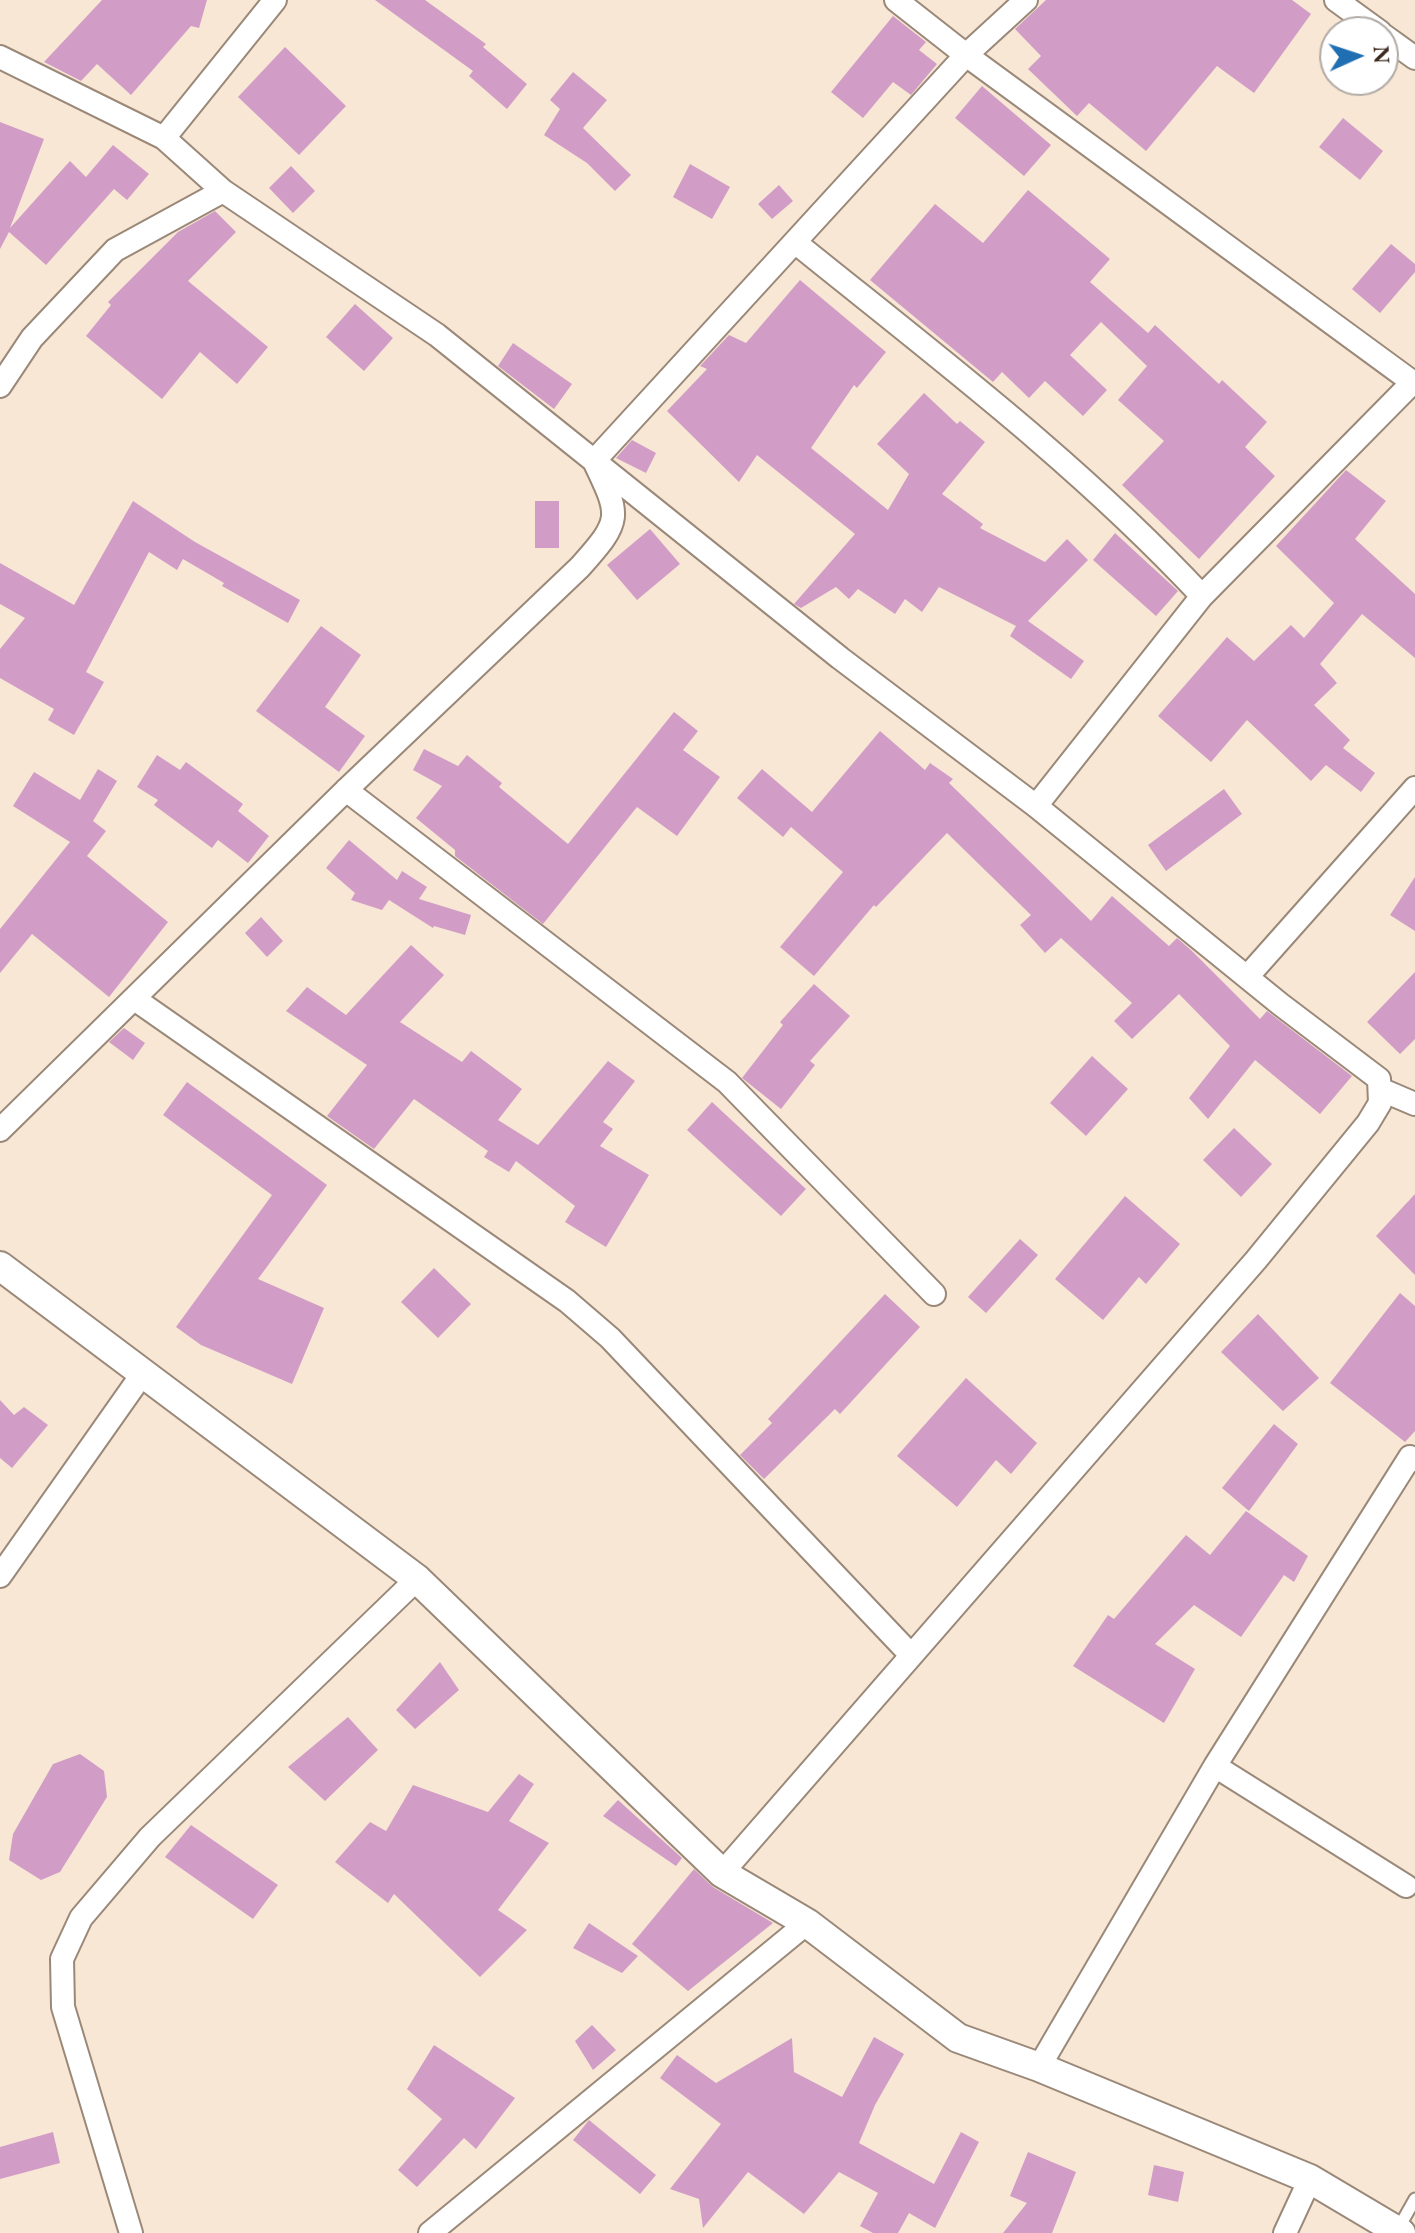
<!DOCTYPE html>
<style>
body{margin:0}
#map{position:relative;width:1415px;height:2233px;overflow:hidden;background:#f8e7d4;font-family:"EB Garamond",serif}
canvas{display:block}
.north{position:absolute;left:1319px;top:16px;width:80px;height:80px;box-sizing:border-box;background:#fff;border:2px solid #b1aaa5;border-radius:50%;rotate:87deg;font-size:22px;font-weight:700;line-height:32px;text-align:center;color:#3b2a1e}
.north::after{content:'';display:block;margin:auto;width:28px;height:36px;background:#1f6fb2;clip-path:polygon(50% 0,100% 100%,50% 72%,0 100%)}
</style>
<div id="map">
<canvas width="1415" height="2233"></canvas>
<div class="north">N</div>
</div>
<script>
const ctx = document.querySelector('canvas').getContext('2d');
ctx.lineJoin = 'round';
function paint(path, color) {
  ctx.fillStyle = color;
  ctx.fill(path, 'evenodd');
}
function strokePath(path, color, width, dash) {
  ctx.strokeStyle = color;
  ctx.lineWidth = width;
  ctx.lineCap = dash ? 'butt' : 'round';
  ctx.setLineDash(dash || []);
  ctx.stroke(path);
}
const building = new Path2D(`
 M102,0H207L199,28L191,26L131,95L97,64L81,81L44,62Z
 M375,0H425L486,44L483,47L527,84L507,109L469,76L473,71Z
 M1046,0H1292L1311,14L1254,93L1217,66L1146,151L1089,103L1077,116L1028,69L1041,56L1015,29Z
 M893,16L926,42L919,50L937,64L911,95L893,82L863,118L831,92Z
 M285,47L346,106L299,155L238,97Z
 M573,72L607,100L583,128L631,175L615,191L587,163L544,135L560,109L550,100Z
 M982,86L1051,145L1024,176L955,118Z
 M1343,118L1383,151L1360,180L1319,147Z
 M0,122L44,139L10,228L70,161L86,177L113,145L149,174L127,200L114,189L46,265L9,232L0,249Z
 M690,164L730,187L712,219L673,197Z
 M291,166L315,191L293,213L269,188Z
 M779,185L793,201L772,219L758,204Z
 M1028,190L1110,259L1090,282L1148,333L1155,325L1219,384L1222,380L1267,422L1245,447L1275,476L1199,559L1122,485L1164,441L1118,400L1147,366L1101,322L1070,355L1107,390L1083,416L1045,381L1029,398L1002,372L993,382L870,280L935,204L983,243Z
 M215,211L236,232L188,281L268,347L237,384L200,352L162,399L86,336L111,305L108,302L178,232Z
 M1391,244L1415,264V272L1380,313L1352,289Z
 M800,280L886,352L857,388L854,385L811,448L888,510L909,474L877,444L924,393L957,424L960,421L985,442L942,494L983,524L980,528L1045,562L1067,539L1088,560L1028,621L1084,661L1071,679L1010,636L1016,626L939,587L922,612L905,599L895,614L858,589L849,599L836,587L801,608L794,604L855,534L757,455L739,482L667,411L707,369L700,366L729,335L746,343Z
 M355,304L393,338L364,371L326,337Z
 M513,343L572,384L554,409L498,366Z
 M632,440L656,453L646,473L616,458Z
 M1346,470L1386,501L1355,539L1415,594V658L1362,614L1320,664L1337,683L1314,705L1350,740L1343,748L1375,773L1361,792L1326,765L1311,781L1247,720L1211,762L1158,716L1227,637L1254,661L1291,625L1304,638L1334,603L1276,546Z
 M133,501L195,542L300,600L288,623L222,586L224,583L183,559L177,570L149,552L86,672L104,682L74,735L48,720L54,709L0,678V649L25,618L0,604V563L74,605Z
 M535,501H559V548H535Z
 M650,529L680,564L637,600L607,565Z
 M1115,533L1178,591L1156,616L1093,560Z
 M321,626L361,655L325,707L365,736L339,772L256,711Z
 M674,712L698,731L683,750L720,777L677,836L637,807L543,924L455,856V850L416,818L442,786L413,770L424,749L458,766L467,755L502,783L499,787L568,844Z
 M880,731L925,770L930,763L953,779L949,783L1091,921L1112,896L1169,946L1177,938L1191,950L1260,1019L1267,1011L1352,1076L1320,1114L1255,1060L1208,1119L1189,1098L1230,1046L1179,994L1132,1039L1114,1021L1132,1003L1061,938L1045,953L1020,925L1031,915L947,833L876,907L874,905L814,976L780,947L843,872L791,827L783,837L737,798L762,769L812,812Z
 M157,755L180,770L186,762L243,804L238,811L269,836L248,863L218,840L212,848L154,805L158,800L137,787Z
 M98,769L117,781L93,821L106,831L87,856L168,922L109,997L32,934L0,973V929L70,842L13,806L34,772L80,800Z
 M1224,789L1242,814L1166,871L1148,845Z
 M349,840L397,880L402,871L427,887L419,899L471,915L465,935L434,926L433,928L389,900L382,910L351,900L355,893L326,868Z
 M1415,877V931L1390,915Z
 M261,917L283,941L267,957L245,933Z
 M411,945L444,975L400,1022L462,1062L471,1051L522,1089L498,1120L538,1145L608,1061L635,1081L603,1122L613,1129L600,1146L649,1175L606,1247L565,1222L575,1206L516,1161L509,1172L484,1157L488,1151L414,1099L374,1149L327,1116L367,1065L286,1011L307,987L346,1015Z
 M1415,972V1039L1400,1054L1367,1022Z
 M814,984L850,1016L810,1061L815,1065L781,1109L742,1078L783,1025L780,1022Z
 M124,1028L145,1043L133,1060L109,1042Z
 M1092,1056L1128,1089L1086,1136L1050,1103Z
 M187,1082L327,1185L258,1279L324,1308L292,1384L201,1345L176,1327L272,1195L163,1115Z
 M712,1102L806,1189L781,1216L687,1130Z
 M1234,1128L1272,1164L1241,1197L1203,1160Z
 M1415,1194V1275L1376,1236Z
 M1125,1196L1180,1244L1146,1284L1139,1277L1103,1320L1055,1279Z
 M1020,1239L1038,1255L986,1313L968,1297Z
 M434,1268L471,1304L438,1338L401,1302Z
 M1400,1293L1415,1306V1431L1405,1442L1330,1383Z
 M885,1294L920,1327L840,1414L835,1409L764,1479L740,1455L772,1423L768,1419Z
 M1258,1314L1319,1378L1283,1411L1221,1352Z
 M966,1378L1037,1443L1011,1474L996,1460L957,1507L897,1456Z
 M0,1400L14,1415L24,1407L48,1425L12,1468L0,1458Z
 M1274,1424L1298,1444L1249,1511L1222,1488Z
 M1246,1511L1308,1556L1294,1582L1284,1575L1241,1637L1194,1605L1155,1644L1195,1669L1164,1723L1073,1666L1108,1615L1114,1619L1186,1535L1210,1555Z
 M440,1662L459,1690L415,1729L396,1710Z
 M348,1717L378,1750L325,1801L288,1767Z
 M80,1754L104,1771L107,1797L60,1872L41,1880L9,1860L13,1834L53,1764Z
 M519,1774L534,1784L509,1821L549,1843L498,1910L527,1930L480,1977L394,1894L388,1903L335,1862L370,1822L386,1831L413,1785L488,1812Z
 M618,1800L682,1858L676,1866L603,1816Z
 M191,1825L278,1885L253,1919L165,1857Z
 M694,1869L713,1887L773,1923L688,1991L632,1944Z
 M589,1923L638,1956L622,1973L573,1948Z
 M592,2025L616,2050L593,2070L575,2041Z
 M874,2037L904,2054L875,2105L859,2143L934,2184L961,2132L979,2142L935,2228L909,2213L898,2233H873L860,2226L878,2193L839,2172L804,2214L748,2172L703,2228L699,2199L670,2189L721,2124L660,2078L677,2055L716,2083L792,2038L794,2072L842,2097Z
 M434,2045L515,2098L476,2149L464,2138L417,2187L398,2170L442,2119L407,2089Z
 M589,2120L656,2175L640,2194L573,2140Z
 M53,2132L60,2163L0,2179V2147Z
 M1028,2152L1076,2172L1052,2233H1003L1027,2203L1010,2196Z
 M1154,2165L1184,2172L1178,2202L1148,2195Z`);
const service = new Path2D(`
 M1398,2229L1415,2199`);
const minor = new Path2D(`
 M896,0L966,55L1415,384
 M1336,0L1380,32
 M1383,35L1415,58
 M0,57L164,138L223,191L437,335L840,658L1036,806L1280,1004L1379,1079L1380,1103L1368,1123L1256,1260L722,1873
 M164,138L275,0
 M796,243C936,356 1079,464 1202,596
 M0,386L32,338L115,250L223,191
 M346,790L727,1082L934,1294
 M1036,806L1202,596L1413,382
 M1247,977L1415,788
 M136,1000L567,1301L610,1338L910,1654
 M1382,1090L1415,1104
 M0,1130L346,790L580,567C622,520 621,517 594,461L966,55L1026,0
 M0,1576L143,1373
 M1215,1766L1406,1886
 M1039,2067L1215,1766L1410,1457L1415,1460
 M131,2233L63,2007L62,1959L81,1918L150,1837L417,1579
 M430,2233L807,1923
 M1285,2233L1310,2179`);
const tertiary = new Path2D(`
 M0,1266L417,1579L722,1873L807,1923L958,2038L1039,2067L1310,2179L1401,2233`);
paint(building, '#d19dc7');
strokePath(service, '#9a8879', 15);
strokePath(minor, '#9a8879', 26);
strokePath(tertiary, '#9a8879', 32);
strokePath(service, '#fff', 11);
strokePath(minor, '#fff', 22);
strokePath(tertiary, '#fff', 28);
</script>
